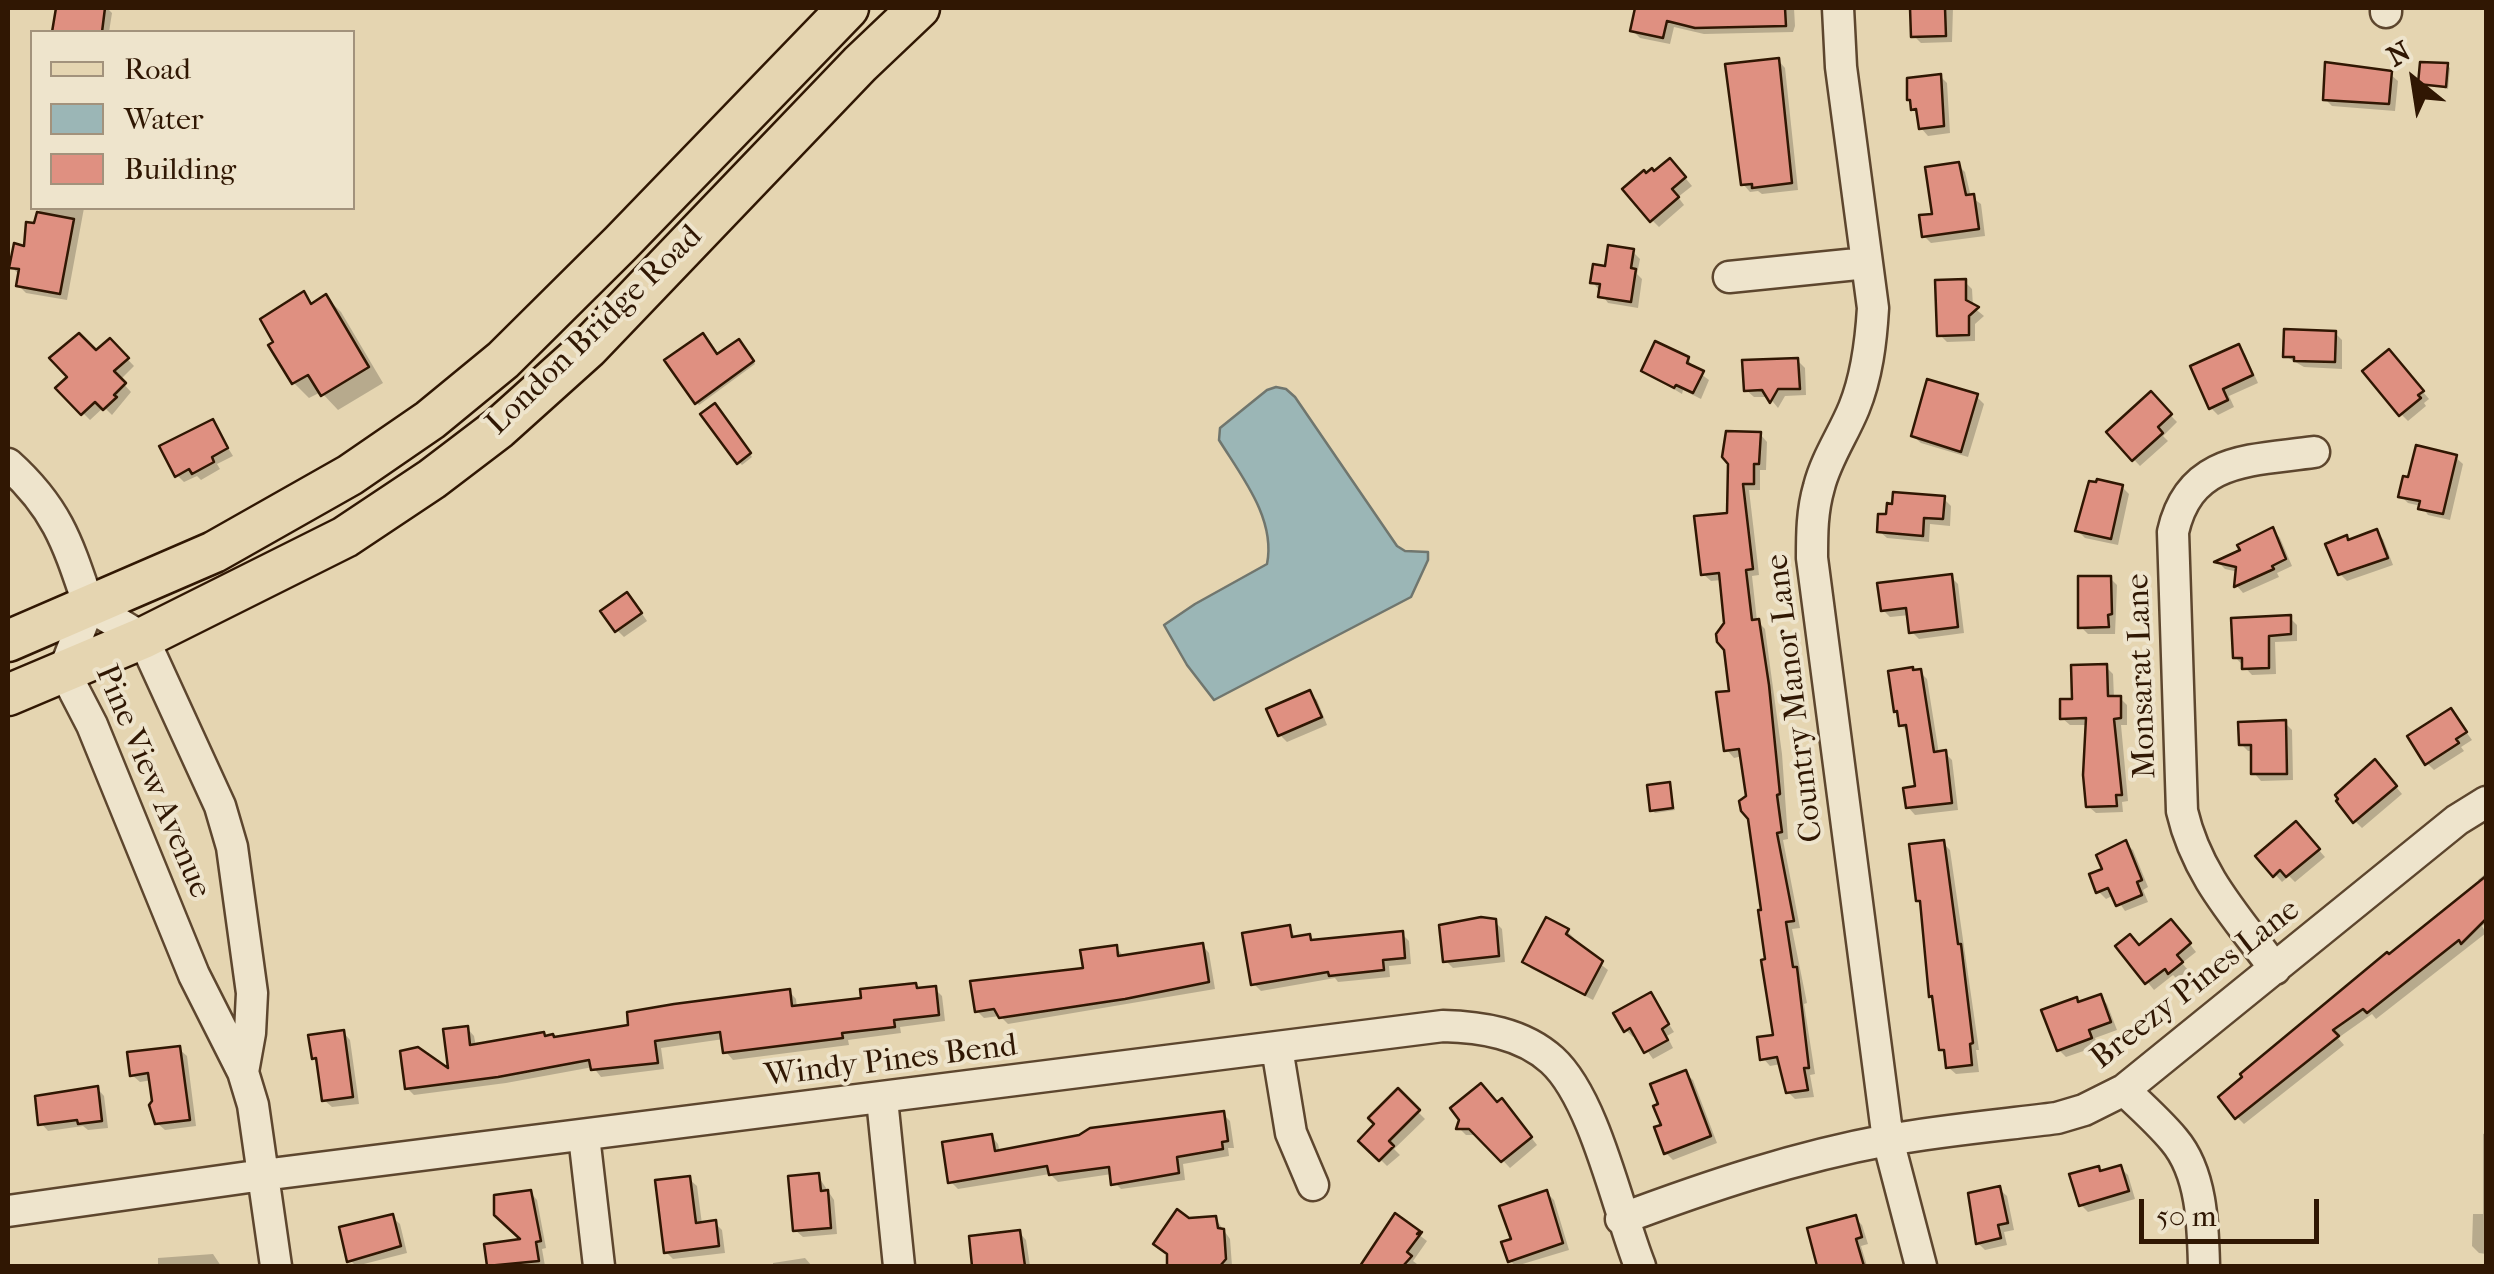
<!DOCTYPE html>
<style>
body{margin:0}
#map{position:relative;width:2494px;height:1274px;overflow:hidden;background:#e5d5b1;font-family:"IM FELL French Canon",serif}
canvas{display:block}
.frame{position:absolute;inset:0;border:10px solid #301703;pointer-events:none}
.legend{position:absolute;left:30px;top:30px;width:325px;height:180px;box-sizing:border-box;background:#eee4cc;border:2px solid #a2927c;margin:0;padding:12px 18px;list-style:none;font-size:30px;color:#301703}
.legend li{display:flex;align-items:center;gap:20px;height:50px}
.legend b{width:50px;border:2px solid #a2927c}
.north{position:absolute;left:2364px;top:30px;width:100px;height:100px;-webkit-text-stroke:8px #eee4cc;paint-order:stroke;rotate:330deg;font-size:28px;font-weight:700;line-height:40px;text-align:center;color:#301703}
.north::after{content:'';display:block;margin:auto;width:35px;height:45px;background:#301703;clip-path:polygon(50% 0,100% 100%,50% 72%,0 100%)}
.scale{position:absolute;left:2139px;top:1199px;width:180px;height:45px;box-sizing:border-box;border:5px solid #301703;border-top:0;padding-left:12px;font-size:30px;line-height:35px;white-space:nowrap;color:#301703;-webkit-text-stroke:8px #eee4cc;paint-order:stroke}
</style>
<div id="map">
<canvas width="2494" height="1274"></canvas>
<div class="frame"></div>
<ul class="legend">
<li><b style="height:12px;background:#e5d5b1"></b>Road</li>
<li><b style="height:28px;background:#9bb6b6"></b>Water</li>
<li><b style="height:28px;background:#df9081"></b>Building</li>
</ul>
<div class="north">N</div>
<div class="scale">50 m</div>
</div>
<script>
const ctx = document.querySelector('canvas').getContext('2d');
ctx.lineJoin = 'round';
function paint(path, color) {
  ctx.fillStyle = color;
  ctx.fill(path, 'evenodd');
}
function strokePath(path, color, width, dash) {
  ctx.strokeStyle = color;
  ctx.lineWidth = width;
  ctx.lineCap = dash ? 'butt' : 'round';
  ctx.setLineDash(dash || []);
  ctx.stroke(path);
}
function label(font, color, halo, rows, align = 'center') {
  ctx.font = font + ' "IM FELL French Canon",serif';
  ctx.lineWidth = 8;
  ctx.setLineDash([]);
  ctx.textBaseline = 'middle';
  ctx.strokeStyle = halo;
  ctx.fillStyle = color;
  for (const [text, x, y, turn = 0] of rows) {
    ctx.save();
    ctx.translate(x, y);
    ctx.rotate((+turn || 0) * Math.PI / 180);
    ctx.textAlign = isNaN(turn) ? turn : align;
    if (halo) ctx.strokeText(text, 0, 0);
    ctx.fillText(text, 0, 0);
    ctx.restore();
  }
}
const water = new Path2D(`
 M1276,387L1286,389L1295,397L1397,546L1405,551L1428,552V560L1411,597L1214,700L1187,665L1164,625L1195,604L1267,564C1276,519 1242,477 1219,440L1220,428L1267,390Z`);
const shadow = new Path2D(`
 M58,8H107L112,13L109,32H54Z
 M1637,8H1711L1722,11V8H1794L1795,26L1793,32L1704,34L1674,27L1670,44L1640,38L1632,30Z
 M1913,8H1953L1952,42L1921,43L1914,36Z
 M1778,60L1785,68L1798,190L1762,194L1758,191L1750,192L1743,184Z
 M2447,65L2450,68L2448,89L2421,83Z
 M2390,74L2398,81L2395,111L2332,106L2325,99Z
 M1940,76L1947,83L1950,133L1928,136L1921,128L1919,114L1913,109Z
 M1958,165L1965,172L1971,197L1981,204L1985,236L1931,243L1924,236Z
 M1677,168L1692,186L1678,197L1684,205L1659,227L1652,220Z
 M40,208H84L67,300L26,293L18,285L20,276L12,267L36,226Z
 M1632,251L1640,259L1637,274L1642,279L1638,308L1608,303L1593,282Z
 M1965,282L1972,289L1973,307L1984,316L1975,324V341L1947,342L1940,335Z
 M304,295L314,305L326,297L341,312L383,383L338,410L321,392L309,398L294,383Z
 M2335,333L2342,340V369L2304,367L2285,356Z
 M110,341L134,366L120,380L131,392L112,415L104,407L90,420L58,388Z
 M742,345L755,364L699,405L697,403L718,357Z
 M2238,347L2245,354L2258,383L2229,396L2234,407L2218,415L2211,408Z
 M1688,359L1694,369L1709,380L1701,399L1683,390L1682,394L1644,371Z
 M1797,360L1805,368L1806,395L1785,396L1778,408L1769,397H1754L1746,390Z
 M2396,360L2429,399L2424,403L2426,406L2408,421L2401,414Z
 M2151,395L2177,422L2163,436L2168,441L2140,466L2109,433Z
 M1977,397L1984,404L1968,457L1921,443L1913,436Z
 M717,409L752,457L742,465L739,462Z
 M212,422L233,456L217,464L220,469L201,480L197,476L184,482L177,475Z
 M1760,434L1767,442L1766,470H1760V490H1749L1759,575L1752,576L1757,621L1765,629L1782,754L1788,839L1783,840L1800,928L1792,929L1807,1003L1804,1004L1815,1074L1810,1075L1814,1097L1795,1099L1788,1092L1781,1064L1770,1066L1763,1058L1775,1037L1743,756L1734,758L1727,750L1732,693L1722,580L1711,581L1703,574Z
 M2455,457L2463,464L2450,520L2428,515L2421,506L2408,503L2401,496Z
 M2122,487L2129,494L2118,545L2085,538L2078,531Z
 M1944,499L1951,506L1950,526L1930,524L1929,542L1887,538L1879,531Z
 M2273,530L2280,538L2292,566L2277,573L2279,577L2243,593L2237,586L2238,572L2225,569L2219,563Z
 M2376,532L2383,539L2393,565L2347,581L2340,574L2350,542Z
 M1951,577L1958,584L1964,633L1919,639L1912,632L1910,615L1890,617L1883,610Z
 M2110,578L2117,585L2115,634H2088L2081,627Z
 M634,602L647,621L624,637L617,630Z
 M2290,618L2297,625V641L2275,642L2276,674L2252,675L2235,657Z
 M2106,667L2113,674L2114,698H2120L2127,705V725H2121L2128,801L2122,802L2123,812L2096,813L2088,806V725H2070L2062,718Z
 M1920,672L1927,679L1939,754L1945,753L1952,760L1958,810L1915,815L1908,807L1918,788L1909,733L1901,725L1896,710L1915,673Z
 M1309,693L1317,700L1327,725L1287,742L1280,735Z
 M2451,711L2472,740L2461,747L2464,751L2434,770L2427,763Z
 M2285,723L2292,730L2293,780L2261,781L2254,773L2253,751H2248L2241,744Z
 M2382,770L2402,794L2362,828L2355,821Z
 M1669,785L1675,810L1655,813L1652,810Z
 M2303,832L2325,857L2295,882L2289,876L2282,882L2259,856Z
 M1943,843L1950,850L1979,1050H1976L1979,1072L1956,1074L1948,1067L1947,1055L1941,1049L1923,904L1919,900Z
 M2125,843L2133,850L2148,887L2143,890L2148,902L2125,911L2114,895L2106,899L2098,891L2105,871Z
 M2486,873V923L2482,926L2486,933L2376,1019L2372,1014L2338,1038L2344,1045L2244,1124L2237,1117L2481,883L2478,880Z
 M1494,921L1502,929L1505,962L1453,968L1446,961Z
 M1289,928L1297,939L1309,937L1314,943L1402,934L1409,941L1411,964L1389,966L1390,977L1338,982L1335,978L1261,991L1254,984Z
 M2178,929L2196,952L2182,963L2188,970L2177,979L2173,975L2154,990L2118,946L2139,948Z
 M1567,931L1574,938L1572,942L1608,970L1593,1000L1532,969L1525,962Z
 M1202,945L1209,953L1215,989L1008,1024L1000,1016L984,1018L977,1011L1086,971L1116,947L1124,957Z
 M915,985L920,991L935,989L942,996L945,1021L900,1027L901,1033L848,1040L849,1045L733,1060L726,1052L724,1039L661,1048L664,1069L601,1077L593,1067L506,1083L414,1095L407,1088L451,1074L467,1028L474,1036L476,1047L555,1039L596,1035L789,991L796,999L797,1008L864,1000Z
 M1651,996L1674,1032L1667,1036L1673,1048L1653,1059L1636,1035L1633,1037L1626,1030Z
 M2100,997L2107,1004L2117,1030L2095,1038L2098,1046L2066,1057L2059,1050Z
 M343,1032L350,1040L359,1104L332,1107L324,1100L319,1063L314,1057Z
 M179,1049L187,1056L196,1126L165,1130L157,1123L152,1080L140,1082L132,1075Z
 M1685,1073L1693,1080L1717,1143L1673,1160L1666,1153L1664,1126Z
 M97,1088L104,1096L108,1128L88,1130L83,1126L48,1131L41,1123Z
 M1398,1092L1425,1119L1394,1149L1400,1155L1387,1166L1362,1141L1378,1124Z
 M1498,1105L1509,1109L1537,1145L1510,1168L1479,1135H1466L1459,1128Z
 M1223,1114L1230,1121L1234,1148H1228L1229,1156L1183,1164L1185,1180L1121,1189L1113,1181L1112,1174L1058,1182L1050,1174L958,1189L951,1182L991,1136L998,1144L1000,1153Z
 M2486,1133V1254L2479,1253L2472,1246L2473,1214H2483V1134Z
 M2098,1168L2103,1173L2120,1168L2128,1175L2135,1199L2088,1212L2081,1205Z
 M818,1176L834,1200L837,1234L803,1237L795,1230Z
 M689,1179L697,1186L702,1224L715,1223L722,1230L725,1253L673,1259L666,1252Z
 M1999,1189L2007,1196L2014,1230L2004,1232L2007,1245L1985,1250L1978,1243Z
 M530,1192L537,1200L546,1248L542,1249L545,1266H490L487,1246L525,1241Z
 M1547,1193L1554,1200L1569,1250L1516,1266L1510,1261L1514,1241Z
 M392,1217L400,1224L407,1253L356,1266L350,1260Z
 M1396,1217L1427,1241L1413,1261L1417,1264L1363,1266Z
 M1215,1218L1230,1239L1232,1266H1169V1255L1188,1220Z
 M1855,1218L1862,1225L1868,1244L1861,1246L1867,1266H1820L1810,1230Z
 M1019,1232L1026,1240L1030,1266H976L972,1239Z
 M213,1254L221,1266H158V1258Z
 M805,1258L812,1266H773V1263Z`);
const building = new Path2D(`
 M56,8H105L102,32H52Z
 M1635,8H1785L1786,26L1695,28L1667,21L1663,38L1630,31Z
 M1910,8H1945L1946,36L1911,37Z
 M1779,58L1792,183L1752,188V184L1741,185L1725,64Z
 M2325,62L2392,71L2389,104L2323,100Z
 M2420,62L2448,63L2446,87L2418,84Z
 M1941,74L1944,126L1919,129L1916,109L1911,110L1910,100H1907V78Z
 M1670,158L1686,177L1672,189L1679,197L1650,222L1622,189L1644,170L1646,173L1652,168L1654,171Z
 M1959,162L1966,195L1974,194L1979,229L1922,237L1919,215L1932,214L1925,167Z
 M37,212L74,219L60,294L16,286L19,269L9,268L14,243L24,246L26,222L34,223Z
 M1608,245L1634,249L1631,268L1636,269L1631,302L1598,297L1600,284L1590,283L1593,264L1605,266Z
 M1966,279V300L1979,307L1969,316V335L1937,336L1935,280Z
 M304,291L311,304L326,294L369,367L321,396L308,375L292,384L268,345L273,342L260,319Z
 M2284,329L2336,331L2335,362L2294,361V357H2283Z
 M79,333L96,350L110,338L129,358L114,371L126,383L114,395L117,397L103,410L95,402L81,415L55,388L67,377L49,358Z
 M703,333L717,354L739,339L754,361L695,404L664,360Z
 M1655,341L1689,357L1687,363L1704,371L1693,393L1676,385L1674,388L1641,371Z
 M2239,344L2253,375L2223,389L2228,400L2209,409L2190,366Z
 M2389,349L2424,391L2418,395L2421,398L2399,416L2362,371Z
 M1798,358L1800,389H1778L1770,403L1762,390L1744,391L1742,360Z
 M1927,379L1978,394L1961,452L1911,436Z
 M2151,391L2172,414L2158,427L2163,433L2132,461L2106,432Z
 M715,403L751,453L737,464L700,414Z
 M213,419L228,448L212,457L214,462L192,474L189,469L175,477L159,446Z
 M1726,431L1761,432L1759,464H1754V484H1743L1753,569L1746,570L1752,620L1759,619L1769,685L1780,794L1777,795L1782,832L1777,833L1794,921L1786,922L1793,967H1797L1809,1068H1804L1808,1090L1786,1093L1777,1057L1760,1060L1757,1037L1773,1035L1761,960L1765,959L1758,910H1761L1748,819L1741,811L1739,801L1746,796L1739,749L1724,751L1716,692L1729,691L1724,650L1717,642L1716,634L1724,623L1719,573L1701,575L1694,516L1727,513L1728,464L1722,457Z
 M2416,445L2457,455L2443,514L2418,509L2420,501L2398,497L2403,476L2408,477Z
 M2097,479L2123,485L2111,539L2075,531L2089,481L2096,482Z
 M1893,492L1945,496L1943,519L1924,518L1923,536L1877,532L1878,514H1886L1887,503L1892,504Z
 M2273,527L2286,559L2272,566L2274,569L2234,587L2236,567L2214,562L2240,550L2237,545Z
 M2377,529L2388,558L2338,575L2325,544L2347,535L2348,540Z
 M1952,574L1958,627L1909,633L1906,608L1881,611L1877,583Z
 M2078,576H2111L2112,614L2108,615L2109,627L2078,628Z
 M627,592L642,613L615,632L600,611Z
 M2291,615V634L2269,636V668L2242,669V658H2233L2231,618Z
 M2107,664L2108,696H2121V718L2114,719L2122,795H2116L2117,806L2086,807L2083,775L2086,718L2060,719V699H2072L2071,665Z
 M1913,667V670L1921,669L1934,752L1946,750L1952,803L1906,808L1903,788L1915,786L1906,725L1899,726L1897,711L1894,712L1888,671Z
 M1310,690L1322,717L1278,736L1266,709Z
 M2451,708L2467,732L2456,739L2459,743L2425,765L2407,736Z
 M2286,720L2287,774H2251V745H2239L2238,722Z
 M2375,759L2397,786L2353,823L2336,801L2338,799L2335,795Z
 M1670,782L1673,808L1650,811L1647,785Z
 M2296,821L2320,849L2286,877L2280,870L2273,877L2255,856Z
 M1944,840L1958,944H1961L1973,1043L1970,1044L1972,1065L1946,1068L1944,1050H1939L1932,996L1929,997L1920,901H1916L1909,844Z
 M2126,840L2142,880L2137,882L2142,895L2116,906L2108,888L2096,893L2089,874L2102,869L2096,855Z
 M2486,876V919L2461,944L2459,940L2367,1013L2363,1009L2333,1030L2339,1036L2235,1119L2218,1097L2242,1077L2240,1074L2387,952L2389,954Z
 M1481,917L1496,919L1499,956L1443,962L1439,925Z
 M1546,917L1569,929L1566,934L1603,961L1585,995L1522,962Z
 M2171,919L2191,943L2177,955L2183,962L2168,974L2165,969L2145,984L2115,946L2130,934L2139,945Z
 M1290,925L1292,937L1310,934L1311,940L1403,931L1405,958L1383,960L1384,970L1329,976L1328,972L1251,985L1242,933Z
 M1203,943L1209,982L1125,999L999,1018L994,1009L975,1012L970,981L1083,968L1080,950L1117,945L1118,956Z
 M916,983L917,988L936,986L939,1015L894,1020L895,1027L842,1033L843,1038L723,1053L720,1032L655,1041L658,1063L591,1070L589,1060L498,1077L405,1089L400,1051L418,1047L448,1068L443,1029L468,1026L470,1045L544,1032L545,1036L553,1034L554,1037L628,1025L627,1012L674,1004L790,989L792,1006L861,998L860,989Z
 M1651,992L1669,1024L1662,1029L1668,1040L1644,1053L1630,1028L1624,1032L1613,1013Z
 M2101,994L2111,1022L2089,1030L2092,1038L2057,1051L2041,1010L2077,997L2078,1002Z
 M344,1030L353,1097L322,1101L316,1058L312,1059L308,1035Z
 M180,1046L190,1120L155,1124L149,1105L152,1101L148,1073L130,1076L127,1052Z
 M1686,1070L1711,1136L1664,1154L1654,1127L1661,1125L1653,1106L1658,1104L1650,1084Z
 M1481,1083L1497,1102L1502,1098L1532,1137L1501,1162L1469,1129H1456L1459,1120L1450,1108Z
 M98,1086L102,1121L78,1124L77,1120L38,1125L35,1096Z
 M1398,1088L1420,1110L1389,1141L1394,1146L1379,1161L1358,1141L1374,1124L1368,1118Z
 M1224,1111L1228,1141L1222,1142L1223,1149L1177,1157L1179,1173L1111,1185L1109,1167L1049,1175L1047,1166L948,1183L942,1142L992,1134L995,1151L1079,1135L1090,1128Z
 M2121,1165L2129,1191L2079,1206L2069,1174L2099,1166L2100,1171Z
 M819,1173L821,1191L828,1190L831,1228L793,1231L788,1176Z
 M690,1176L696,1223L716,1220L719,1246L664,1253L655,1180Z
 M2000,1186L2008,1223L1998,1225L2001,1238L1976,1244L1968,1193Z
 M531,1190L541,1241L536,1242L539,1261L487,1266L484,1244L520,1239L494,1215V1195Z
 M1547,1190L1563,1243L1508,1262L1501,1242L1511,1239L1499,1206Z
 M1177,1209L1189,1218L1216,1216L1218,1228L1224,1229L1226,1259L1220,1266H1167V1254L1153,1244Z
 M1395,1213L1420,1231L1417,1234L1422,1232L1407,1252L1412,1256L1403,1266H1360Z
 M393,1214L401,1246L347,1262L339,1227Z
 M1856,1215L1862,1237L1856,1239L1864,1266H1817L1807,1228Z
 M1020,1230L1025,1266H972L969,1236Z`);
const minor = new Path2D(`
 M1838,8L1841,67L1873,308C1871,342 1867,376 1854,408C1843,435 1826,459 1819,487C1812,511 1812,534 1812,558L1888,1140L1921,1266
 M2386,12V8
 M1729,277L1867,263
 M8,464C58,509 68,544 89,606
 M89,606L64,671L92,725L194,975L243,1072L253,1105L276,1266
 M89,606L143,638L220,806L232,847L252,993L250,1033L243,1072
 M2275,969C2237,917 2197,876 2182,811L2173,532C2190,457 2250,461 2314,452
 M1277,1048L1291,1133L1313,1185
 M2124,1090C2141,1106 2159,1122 2174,1140C2202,1173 2203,1225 2204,1266
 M882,1099L899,1266
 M584,1136L599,1266
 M8,1211L263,1175L1443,1026C1481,1027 1522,1033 1552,1060C1595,1099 1618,1211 1640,1266
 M1621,1219C1709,1186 1796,1157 1888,1140C1944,1130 2001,1125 2057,1118L2084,1110L2124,1090L2457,820L2486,802`);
const major = new Path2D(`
 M8,641L214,552L350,475L430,420L503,360L621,243L848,8
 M8,695L143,638L345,537L432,479L499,428L588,348L860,64L919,8`);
const streetNames = [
 ["London Bridge Road",595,331,-44],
 ["Monsarat Lane",2143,676,-92],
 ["Country Manor Lane",1796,698,-97],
 ["Pine View Avenue",152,782,67],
 ["Breezy Pines Lane",2196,985,-38],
 ["Windy Pines Bend",891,1062,-7]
];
paint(water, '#9bb6b6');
strokePath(water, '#70766e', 2.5);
paint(shadow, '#0003');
paint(building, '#df9081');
strokePath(building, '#301703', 2.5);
strokePath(minor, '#5d462e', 35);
strokePath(major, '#301703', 45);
strokePath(minor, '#eee4cc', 30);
strokePath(major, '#e5d5b1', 40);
label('32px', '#301703', '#eee4cc', streetNames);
</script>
